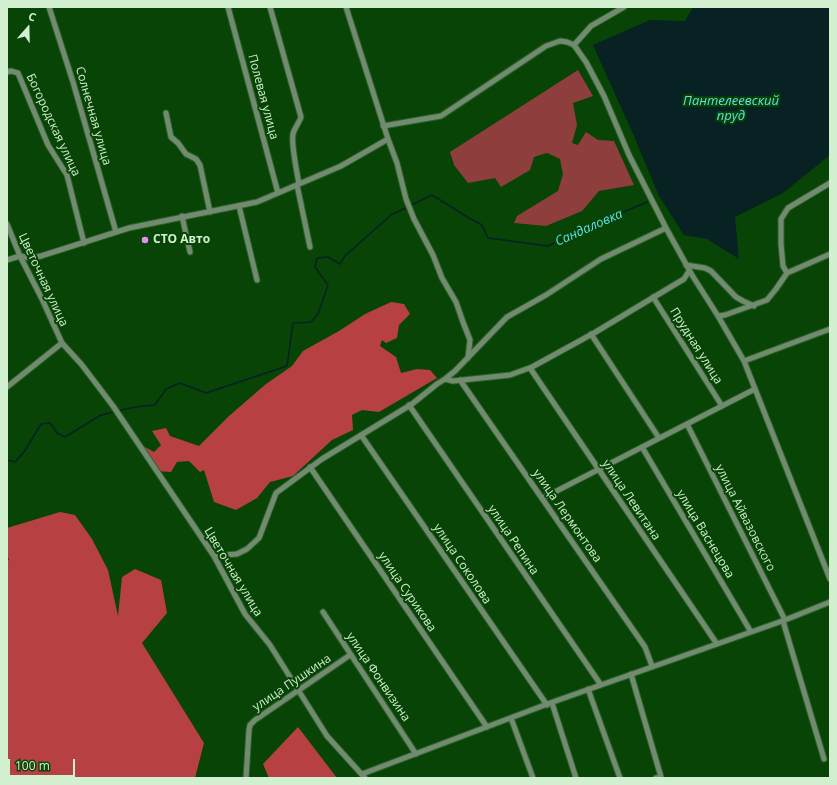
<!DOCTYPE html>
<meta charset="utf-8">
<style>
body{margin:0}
#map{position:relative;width:837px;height:785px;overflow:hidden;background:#074406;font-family:"Open Sans",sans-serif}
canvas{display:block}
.frame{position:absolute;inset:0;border:8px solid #d2efcf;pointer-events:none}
.north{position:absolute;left:8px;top:8px;width:40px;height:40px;-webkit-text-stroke:3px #074406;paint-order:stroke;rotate:20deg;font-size:11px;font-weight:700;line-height:16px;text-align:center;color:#d2efcf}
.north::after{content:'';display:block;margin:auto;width:14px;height:18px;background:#d2efcf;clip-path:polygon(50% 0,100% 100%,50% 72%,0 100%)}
.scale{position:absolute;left:8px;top:759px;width:67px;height:18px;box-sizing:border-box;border:2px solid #d2efcf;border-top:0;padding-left:5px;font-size:12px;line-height:14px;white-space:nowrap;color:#d2efcf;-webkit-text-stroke:3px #074406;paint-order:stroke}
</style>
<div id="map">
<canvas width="837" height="785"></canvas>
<div class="frame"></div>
<div class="north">С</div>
<div class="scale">100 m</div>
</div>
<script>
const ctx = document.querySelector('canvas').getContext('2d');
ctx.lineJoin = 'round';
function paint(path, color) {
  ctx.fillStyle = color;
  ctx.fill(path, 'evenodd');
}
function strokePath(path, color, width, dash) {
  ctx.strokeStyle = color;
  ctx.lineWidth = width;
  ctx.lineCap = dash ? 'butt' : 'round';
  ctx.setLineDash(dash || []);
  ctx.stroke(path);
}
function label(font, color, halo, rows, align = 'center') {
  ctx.font = font + ' "Open Sans",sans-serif';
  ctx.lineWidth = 4;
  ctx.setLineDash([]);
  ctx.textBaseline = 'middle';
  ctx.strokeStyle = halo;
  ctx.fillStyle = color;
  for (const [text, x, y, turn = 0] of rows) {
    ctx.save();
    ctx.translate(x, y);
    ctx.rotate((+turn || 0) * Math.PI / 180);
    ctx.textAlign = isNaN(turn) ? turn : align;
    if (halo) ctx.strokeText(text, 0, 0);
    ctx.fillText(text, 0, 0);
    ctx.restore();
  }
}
const green = new Path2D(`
 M578,70L593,96L573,103L577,125L572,143L578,145L586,132L598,140L614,141L634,185L599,191L582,211L546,226L514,223L517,216L558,191L563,174L560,159L547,153L534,157L530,170L501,187L495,178L468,183L454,165L450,152Z`);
const forest = new Path2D(`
 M391,302L404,304L410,314L399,325L397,338L386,343L382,340L380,346L396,357L401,373L417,369L430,370L437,378L379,412L362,410L352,415L353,430L332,440L293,476L270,482L257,498L236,510L214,502L204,470L200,472L189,461L177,462L171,472L157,471L143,446L154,452L161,445L152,431L166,428L170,436L199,446L229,416L266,384L292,366L303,351L339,331L365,314Z
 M60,512L75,515L92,539L108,570L118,616L122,577L135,569L161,580L167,613L142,643L204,743L195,778H7V563L9,559L7,557V528Z
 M298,727L337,778H269L263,764Z`);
const water = new Path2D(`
 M693,7H830V155L783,193L735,217L739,259L707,239L684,235L659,196L634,136L593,45L650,20L685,21Z`);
const stream = new Path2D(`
 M7,460L15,462L24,452L41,424L50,423L57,433L65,437L101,415L135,407L155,405L166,389L180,383L206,393L287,366L293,323L311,322L318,314L328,285L315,267L317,258L328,257L340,264L345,256L391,215L432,195L469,218L482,225L488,238L548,246L574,234L602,224L614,216L647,202`);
const minor = new Path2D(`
 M49,7L73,82L116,232
 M228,7L278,193
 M270,7L301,117C299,123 294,129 293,134C291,145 297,172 299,184
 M574,45L591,26L624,7
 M7,72L11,71L18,73L48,145L67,175L84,243
 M166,113L171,137L178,143L186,154L196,159L200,165L210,212
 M383,126L441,116L546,46L560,41L567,42L574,45L586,62L604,96L629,155L666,228L692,275L718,316L744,361L830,579
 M388,139L397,163L406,199L414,219L433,255L442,278L456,302L463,322L470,340L468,358
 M297,185L310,247
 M239,206L257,280
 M182,216L190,252
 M7,224L20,256L42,299L62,343L82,365L113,406L214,556L245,614L270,645L327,736L365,778
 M7,260L20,256L31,258L41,256L129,228L257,202L341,166L388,139L346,7
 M686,265L705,268L711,271L736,297L743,301L754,306
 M787,273L783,266L781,244V219L788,208L830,183
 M653,297L722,406
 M718,316L725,315L767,300L776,289L787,273L830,254
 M591,334L659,438
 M744,361L830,329
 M530,368L717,644
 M445,379L453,381L510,375L532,367L594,333L684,279L689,271
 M460,380L645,647L652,666
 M7,387L62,343
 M409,405L601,685
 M687,424L785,620
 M361,435L547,705
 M642,447L751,632
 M310,467L487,727
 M543,498L755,389
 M214,556L237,554L247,549L259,538L276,493L322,459L412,404L437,384L445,379L455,371L507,317L546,295L601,259L666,228
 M323,612L416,754
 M783,621L824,759
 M631,674L661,777L656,778
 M588,689L620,778
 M552,703L576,778
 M511,718L533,778
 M362,774L550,703L785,620L830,602
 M246,778L249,730L250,725L255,720L350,655`);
const markers = [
 [145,240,4,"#ec8cfa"]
];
const streetNames = [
 ["Полевая улица",263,97,75],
 ["Солнечная улица",93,116,74],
 ["Богородская улица",53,125,65],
 ["Цветочная улица",43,280,65],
 ["Прудная улица",696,346,58],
 ["улица Левитана",631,500,56],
 ["улица Лермонтова",567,516,55],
 ["улица Айвазовского",745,518,63],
 ["улица Васнецова",705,534,59],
 ["улица Репина",513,540,56],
 ["улица Соколова",462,564,56],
 ["Цветочная улица",233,572,59],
 ["улица Сурикова",407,592,56],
 ["улица Фонвизина",378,677,56],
 ["улица Пушкина",292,683,-34]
];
const poiNames = [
 ["СТО Авто",153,240]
];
const waterNames = [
 ["Пантелеевский",731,101],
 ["пруд",731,116],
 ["Сандаловка",589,228,-24]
];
paint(green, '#8f3e3e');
paint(forest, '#b74043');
paint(water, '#082123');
strokePath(stream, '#082123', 1.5);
strokePath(minor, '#2c632a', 7);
strokePath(minor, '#728a6f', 5);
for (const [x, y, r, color] of markers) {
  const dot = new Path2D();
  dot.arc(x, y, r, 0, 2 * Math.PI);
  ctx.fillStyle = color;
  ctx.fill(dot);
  strokePath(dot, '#074406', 1.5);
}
label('12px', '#d2efcf', '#074406', streetNames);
label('bold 12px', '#d2efcf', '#074406', poiNames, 'left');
label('italic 13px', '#62dee8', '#074406', waterNames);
</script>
